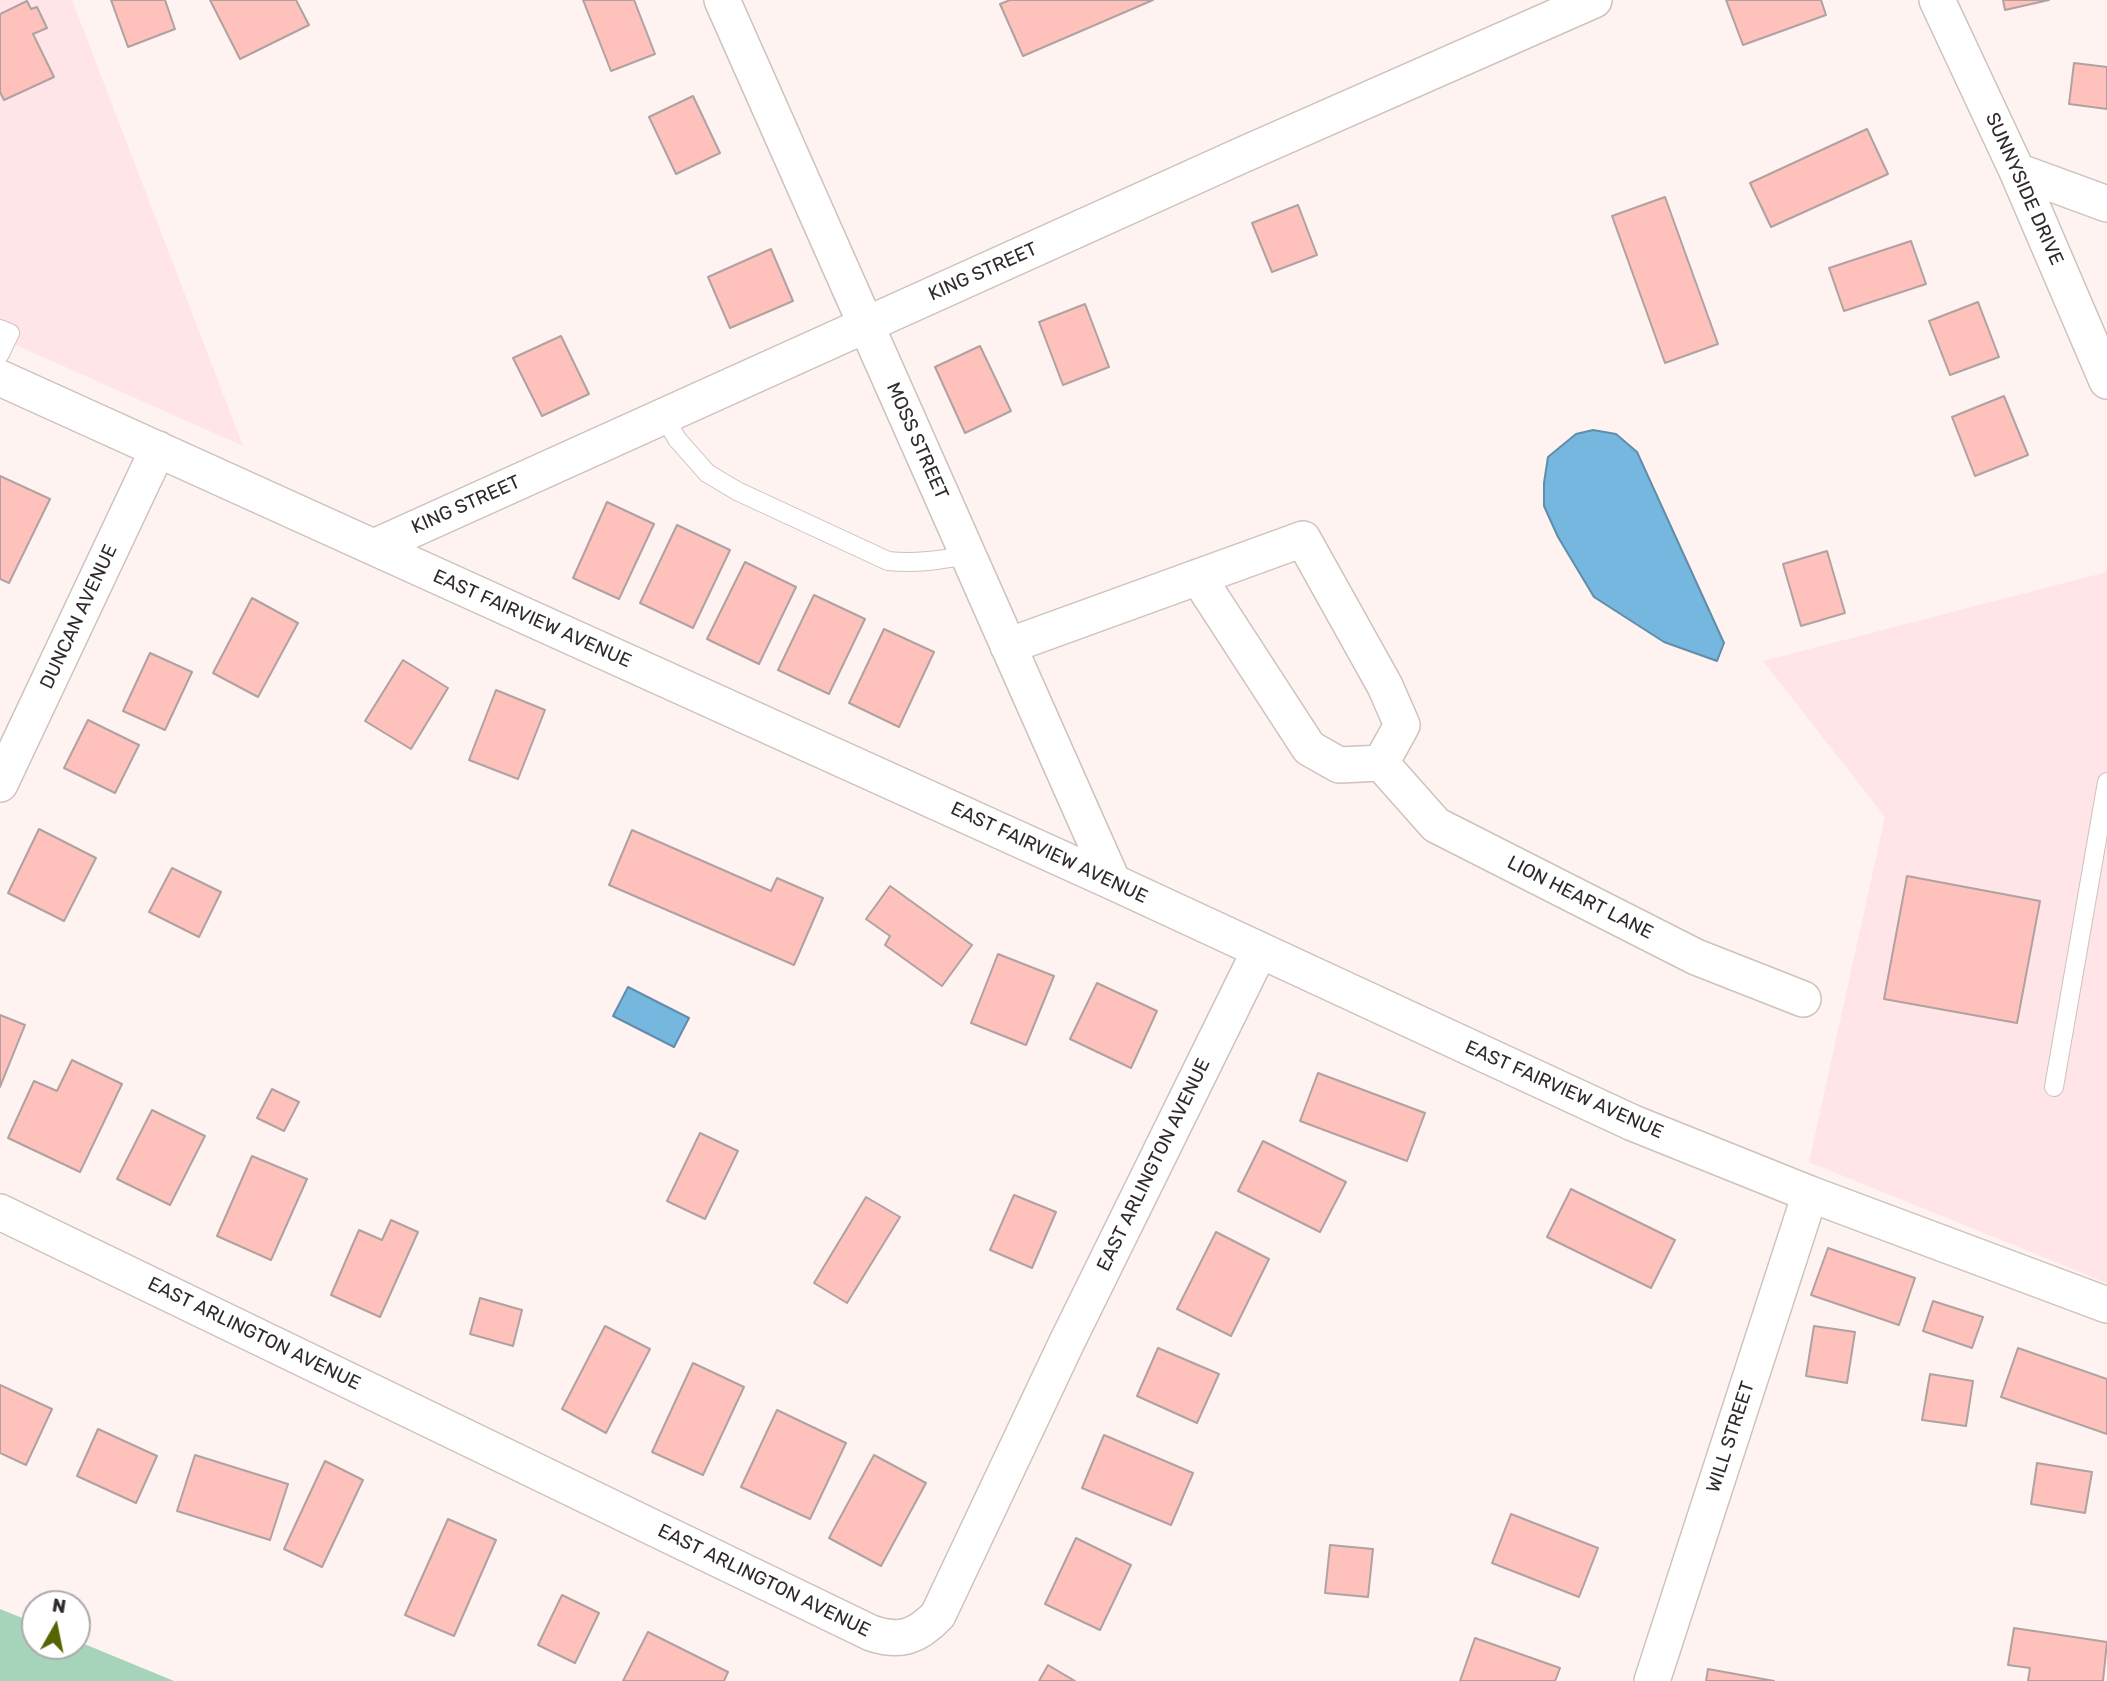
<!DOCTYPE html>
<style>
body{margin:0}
#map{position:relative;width:2107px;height:1681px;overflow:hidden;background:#fef3f0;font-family:Rubik,sans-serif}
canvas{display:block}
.north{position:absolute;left:21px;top:1590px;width:70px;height:70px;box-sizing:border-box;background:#fff;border:2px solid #acaaaa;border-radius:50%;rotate:9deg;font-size:19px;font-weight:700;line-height:28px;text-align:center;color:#302b2a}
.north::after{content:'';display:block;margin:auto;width:24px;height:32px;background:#596301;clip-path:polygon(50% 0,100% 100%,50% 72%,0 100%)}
</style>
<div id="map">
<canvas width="2107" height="1681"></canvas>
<div class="north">N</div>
</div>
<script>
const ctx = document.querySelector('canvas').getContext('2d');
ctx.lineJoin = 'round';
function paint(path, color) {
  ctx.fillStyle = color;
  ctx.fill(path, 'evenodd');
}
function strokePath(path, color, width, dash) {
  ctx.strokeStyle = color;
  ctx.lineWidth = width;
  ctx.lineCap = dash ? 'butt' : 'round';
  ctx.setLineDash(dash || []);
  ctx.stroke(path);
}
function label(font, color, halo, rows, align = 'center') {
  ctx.font = font + ' Rubik,sans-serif';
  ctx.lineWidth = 7;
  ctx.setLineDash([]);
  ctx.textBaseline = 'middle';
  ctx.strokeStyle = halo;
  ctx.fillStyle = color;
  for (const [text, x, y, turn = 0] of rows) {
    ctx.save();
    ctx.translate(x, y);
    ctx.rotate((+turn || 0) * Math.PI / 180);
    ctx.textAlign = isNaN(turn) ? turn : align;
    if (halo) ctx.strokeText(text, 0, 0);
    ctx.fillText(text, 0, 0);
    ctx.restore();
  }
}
const commercial = new Path2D(`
 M0,0H72L243,446L0,338Z
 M2107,572V1283L1809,1162L1885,817L1763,661Z`);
const green = new Path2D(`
 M0,1609L35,1623V1646H77V1641L174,1681H0Z`);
const water = new Path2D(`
 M1593,430L1616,434L1637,452L1724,643L1717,661L1664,642L1594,597L1558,537L1544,506V483L1548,457L1576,434Z
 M628,987L689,1018L674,1047L613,1016Z`);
const building = new Path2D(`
 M111,0H165L175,29L128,47Z
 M210,0H296L309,25L240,59Z
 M583,0H634L655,54L611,71Z
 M1010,0H1153L1023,56L1000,4Z
 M1726,0H1821L1826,15L1743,45Z
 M2003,0H2049L2005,10Z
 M27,1L31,9L37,7L47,28L33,34L54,77L4,100L0,92V14Z
 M2074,63L2107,67V109L2069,104Z
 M693,96L720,153L676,174L649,117Z
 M1867,129L1888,174L1771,227L1750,183Z
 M1665,197L1718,344L1665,363L1612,216Z
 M1298,205L1317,255L1272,272L1252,223Z
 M1911,241L1926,284L1844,311L1829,268Z
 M771,249L793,301L730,328L708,277Z
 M1978,302L1999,357L1950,375L1929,321Z
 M1085,304L1109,367L1063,385L1039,322Z
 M561,336L589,394L542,416L513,358Z
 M980,346L1011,411L965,433L935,367Z
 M2004,396L2028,455L1975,476L1952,417Z
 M0,476L50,499L9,583L0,579Z
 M607,502L654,524L619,599L573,578Z
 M677,525L730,550L693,628L640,603Z
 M1827,551L1845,613L1801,626L1783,564Z
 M745,562L796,587L759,664L707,639Z
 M814,595L865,619L829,694L778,670Z
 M252,598L298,623L258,697L213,673Z
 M884,629L934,652L899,727L849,703Z
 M150,653L192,672L165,730L123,711Z
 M403,660L448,688L411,749L365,721Z
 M496,690L545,710L518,779L469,760Z
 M88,720L139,745L115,793L64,768Z
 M39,829L96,858L64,921L8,893Z
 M632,830L771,891L777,878L823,898L794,965L609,885Z
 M172,868L221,892L199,937L149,912Z
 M1907,876L2040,901L2017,1023L1884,999Z
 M890,886L972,945L942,986L885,945L890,936L866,919Z
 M998,954L1054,976L1026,1045L971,1023Z
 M1097,983L1157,1011L1131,1068L1070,1039Z
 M0,1015L25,1025L0,1087Z
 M72,1060L122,1084L80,1172L8,1138L34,1081L57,1091Z
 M1318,1073L1425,1113L1407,1161L1300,1121Z
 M272,1089L299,1102L284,1131L257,1118Z
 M152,1110L205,1136L170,1205L117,1179Z
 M700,1133L738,1151L705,1219L667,1201Z
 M1263,1141L1346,1182L1320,1232L1238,1191Z
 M252,1156L307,1179L271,1260L217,1236Z
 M1571,1189L1675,1240L1651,1288L1547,1237Z
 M1014,1195L1056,1212L1032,1268L990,1250Z
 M866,1197L900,1217L847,1303L814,1283Z
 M391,1220L418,1232L380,1317L331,1295L359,1230L382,1240Z
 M1216,1232L1269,1259L1231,1336L1177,1309Z
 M1828,1248L1915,1278L1899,1325L1811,1295Z
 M480,1298L522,1310L513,1346L470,1334Z
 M1933,1301L1983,1317L1972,1348L1923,1331Z
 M605,1326L650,1349L606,1433L562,1409Z
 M1814,1326L1855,1332L1847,1383L1806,1376Z
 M1158,1348L1219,1374L1197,1423L1137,1396Z
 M2018,1348L2107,1379V1434L2001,1397Z
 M693,1363L744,1387L703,1475L652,1452Z
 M1930,1374L1973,1381L1966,1426L1922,1420Z
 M0,1385L52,1409L26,1465L0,1453Z
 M777,1410L846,1443L810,1519L741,1487Z
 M98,1429L157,1456L136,1503L77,1476Z
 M1104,1435L1193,1473L1171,1525L1082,1488Z
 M195,1455L288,1484L270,1540L177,1511Z
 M874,1455L926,1483L881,1566L829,1538Z
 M325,1461L363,1480L322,1567L284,1549Z
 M2037,1463L2092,1472L2085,1513L2031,1504Z
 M1511,1514L1598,1548L1579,1597L1492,1563Z
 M448,1519L496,1540L454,1636L405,1615Z
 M1076,1538L1131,1565L1100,1630L1045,1604Z
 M1330,1545L1373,1549L1368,1597L1325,1593Z
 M562,1595L599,1613L575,1663L538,1645Z
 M2014,1628L2107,1642L2103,1681H2028L2030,1668L2008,1665Z
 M648,1632L728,1672L724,1681H623Z
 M1475,1638L1560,1668L1555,1681H1460Z
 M1048,1665L1075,1681H1039Z
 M1708,1669L1774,1681H1706Z`);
const service = new Path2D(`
 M0,329L10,333L0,354
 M664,416L677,439L707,473L737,491L888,561C915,564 941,560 968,555
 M2054,1087L2107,782`);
const minor = new Path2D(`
 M722,0L1113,882
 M1937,0L2017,171L2107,381
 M2017,171L2107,204
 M0,378L1113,882L1633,1123L1810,1194L2107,1305
 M374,547L1240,156L1594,0
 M1008,646L1303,539L1385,686L1402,725L1381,763L1339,765L1309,748L1198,577
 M1381,763L1436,825L1696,957L1803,999
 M0,784L158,449
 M0,1212L871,1633C900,1643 917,1637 938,1615L1066,1344L1260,950
 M1652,1681L1810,1194`);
const streetNames = [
 ["SUNNYSIDE DRIVE",2024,189,66],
 ["KING STREET",983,272,-24],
 ["MOSS STREET",917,441,66],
 ["KING STREET",466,505,-24],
 ["DUNCAN AVENUE",79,617,-65],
 ["EAST FAIRVIEW AVENUE",532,619,24],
 ["EAST FAIRVIEW AVENUE",1049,853,25],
 ["LION HEART LANE",1580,898,27],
 ["EAST FAIRVIEW AVENUE",1564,1090,24],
 ["EAST ARLINGTON AVENUE",1154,1165,-64],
 ["EAST ARLINGTON AVENUE",254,1334,26],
 ["WILL STREET",1731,1437,-72],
 ["EAST ARLINGTON AVENUE",764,1581,26]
];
paint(commercial, '#ffe4e8');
paint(green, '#a6d4ba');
paint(water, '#75b7df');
strokePath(water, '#608da9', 2);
paint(building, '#fec1bb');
strokePath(building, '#afa2a1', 2);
strokePath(service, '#cec2bd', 20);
strokePath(minor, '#cec2bd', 38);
strokePath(service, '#fff', 18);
strokePath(minor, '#fff', 35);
label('19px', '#302b2a', '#fff', streetNames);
</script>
